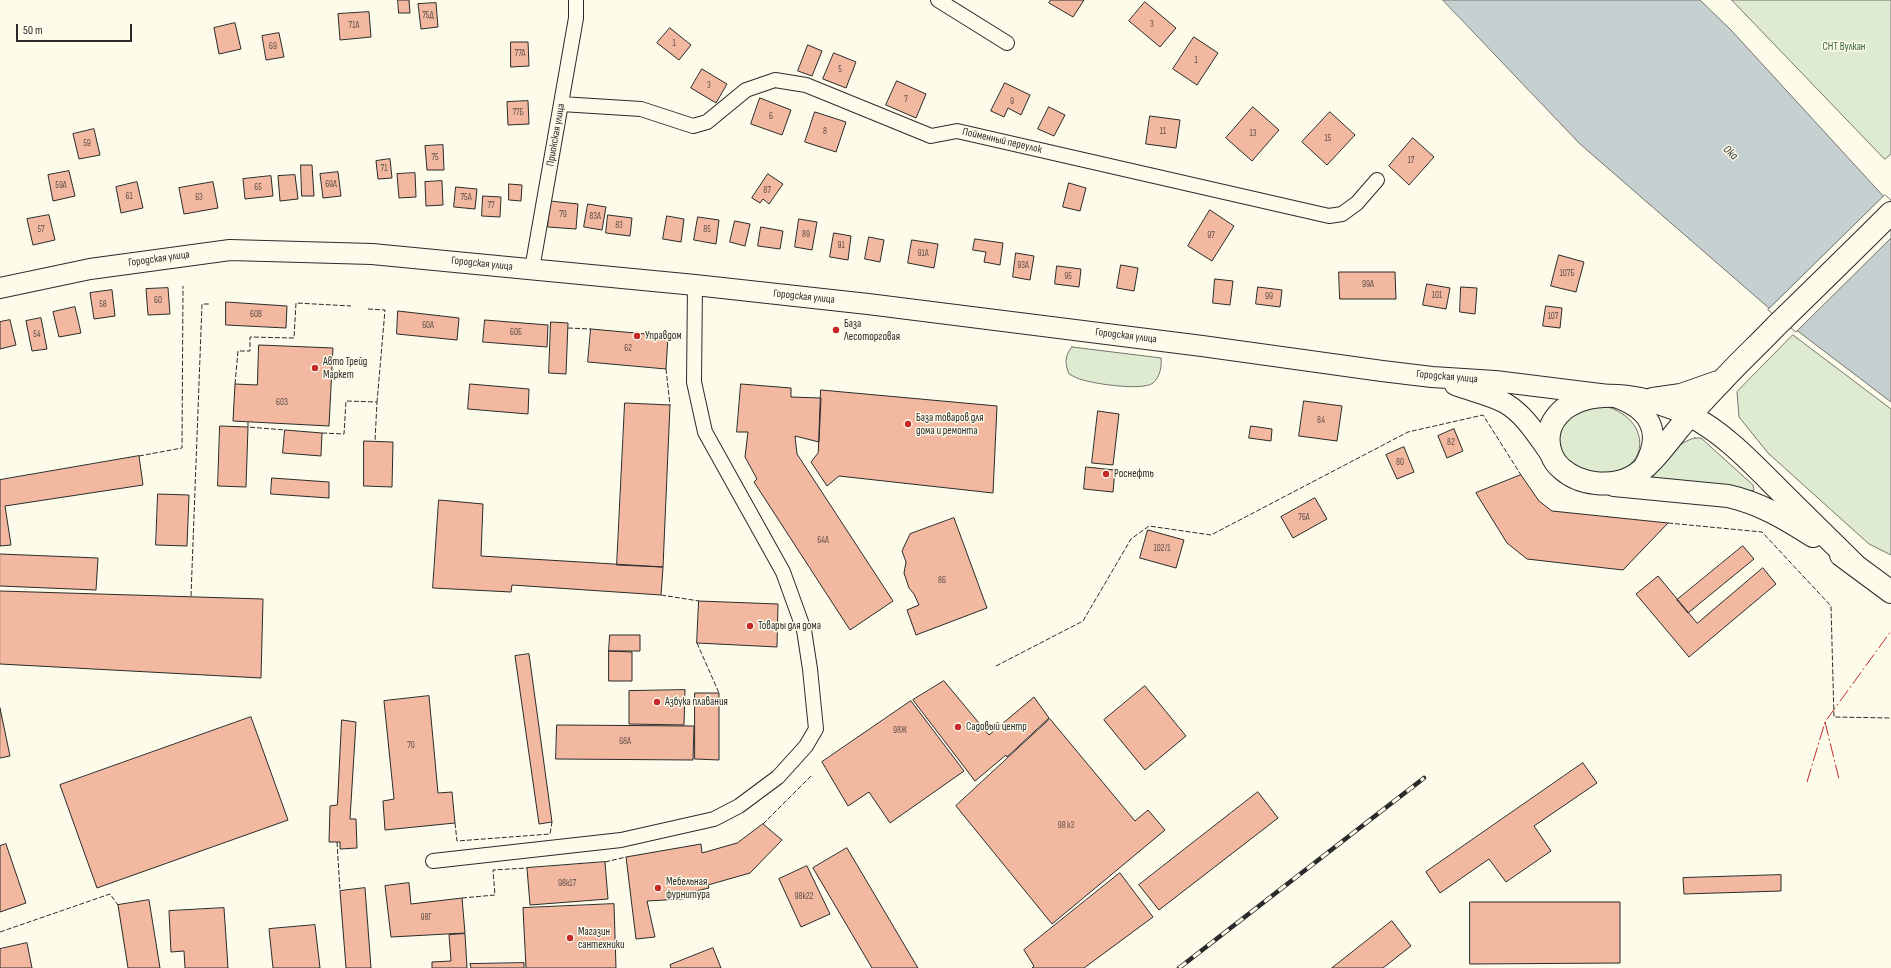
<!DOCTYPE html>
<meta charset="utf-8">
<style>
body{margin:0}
#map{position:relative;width:1891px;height:968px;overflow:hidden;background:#fdfbea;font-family:"Sofia Sans Condensed",sans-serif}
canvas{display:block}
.scale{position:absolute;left:16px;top:24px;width:116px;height:18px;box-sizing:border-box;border:2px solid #2b2b2b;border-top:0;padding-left:5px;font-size:12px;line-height:14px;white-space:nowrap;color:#2b2b2b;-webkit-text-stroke:3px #fdfbea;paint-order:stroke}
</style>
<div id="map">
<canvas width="1891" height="968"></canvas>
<div class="scale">50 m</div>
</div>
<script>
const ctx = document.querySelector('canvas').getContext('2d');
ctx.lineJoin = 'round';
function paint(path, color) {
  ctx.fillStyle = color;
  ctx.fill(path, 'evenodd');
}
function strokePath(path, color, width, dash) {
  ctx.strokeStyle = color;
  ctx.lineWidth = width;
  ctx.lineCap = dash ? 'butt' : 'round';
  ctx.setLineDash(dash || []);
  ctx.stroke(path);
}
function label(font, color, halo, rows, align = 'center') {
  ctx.font = font + ' "Sofia Sans Condensed",sans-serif';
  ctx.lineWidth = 3;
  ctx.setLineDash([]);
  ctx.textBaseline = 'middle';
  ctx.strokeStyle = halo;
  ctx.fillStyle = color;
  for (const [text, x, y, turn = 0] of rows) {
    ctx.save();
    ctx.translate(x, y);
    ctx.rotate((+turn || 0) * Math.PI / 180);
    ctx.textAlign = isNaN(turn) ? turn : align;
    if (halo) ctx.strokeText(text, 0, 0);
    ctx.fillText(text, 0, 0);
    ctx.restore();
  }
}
const green = new Path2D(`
 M1732,0H1891V154L1885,159Z
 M1793,335L1891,409V555L1869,544L1768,453L1739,417L1737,392Z
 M1072,347L1161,358C1162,366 1160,377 1153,383C1143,391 1096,384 1083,380C1078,379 1073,376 1069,374C1065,364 1064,356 1072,347Z
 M1605,406C1659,421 1647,483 1591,472C1583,470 1573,467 1567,460C1560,452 1555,436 1560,426C1562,423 1567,420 1569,418C1572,415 1575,411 1578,410C1587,408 1596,407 1605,406Z
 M1695,438H1701L1753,485L1754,490L1748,492L1657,483L1653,475C1658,461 1680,441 1695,438Z`);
const water = new Path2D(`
 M1443,0H1700L1731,30L1886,199L1891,202V402L1778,316L1580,144Z`);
const pier = new Path2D(`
 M1885,195L1891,200V238L1796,332L1768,310Z`);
const building = new Path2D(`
 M398,0H409L410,13H399Z
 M1051,0H1084L1073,17L1049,3Z
 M1145,2L1176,28L1160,47L1129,21Z
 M436,3L438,27L421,29L418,4Z
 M369,12L371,37L340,40L338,14Z
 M235,23L241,49L219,54L214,28Z
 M670,28L691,45L679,60L657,43Z
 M279,33L284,57L266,60L262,36Z
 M1194,37L1218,53L1197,85L1173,69Z
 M511,42H528L529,66L511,67Z
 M808,45L822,51L812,76L798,71Z
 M834,53L856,62L846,88L823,79Z
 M702,69L727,84L716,103L691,88Z
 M897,81L926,94L916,118L886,105Z
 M1005,83L1030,95L1021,115L1008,108L1004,117L991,111Z
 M760,98L791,110L782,135L751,124Z
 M528,101L529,124L508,125L507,102Z
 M1049,107L1065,115L1054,136L1038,129Z
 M1253,107L1279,130L1252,161L1226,138Z
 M815,112L846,122L836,152L805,142Z
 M1330,112L1355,135L1327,165L1302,142Z
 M1150,116L1180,120L1176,148L1146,144Z
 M94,129L100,155L79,159L73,134Z
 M1413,138L1434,157L1409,185L1389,166Z
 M443,145L444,170H427L425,146Z
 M390,159L392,178L378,179L376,161Z
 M301,165H312L314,196H302Z
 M69,171L75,196L53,201L48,175Z
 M338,172L341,196L323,198L320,174Z
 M415,173L416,197L399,198L397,174Z
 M768,174L783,184L769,204L763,199L760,203L752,198Z
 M295,175L298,199L280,201L278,176Z
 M271,176L273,196L245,199L243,179Z
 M442,181L443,205L426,206L425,182Z
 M137,182L143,208L121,213L116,187Z
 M213,182L218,208L184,214L179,188Z
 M1069,183L1086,188L1080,211L1063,207Z
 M509,184L522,185L521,201L509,200Z
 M456,187L477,189L475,209L454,207Z
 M483,196L501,197L500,217L482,216Z
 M550,201L578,204L576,229L548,227Z
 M588,204L606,207L602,230L584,227Z
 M1210,210L1234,226L1212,261L1188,246Z
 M49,215L55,240L33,245L27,219Z
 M608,215L632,218L630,236L606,233Z
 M667,216L684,219L681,242L663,239Z
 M698,217L719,220L716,244L694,240Z
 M799,219L817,222L812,250L795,247Z
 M735,221L750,224L745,246L730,242Z
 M761,227L783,231L780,249L758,246Z
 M834,233L851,236L848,260L830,257Z
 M869,237L884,240L880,262L865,259Z
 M975,239L1003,243L1000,265L984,262L986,252L973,250Z
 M912,240L938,244L934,268L908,263Z
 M1016,253L1034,256L1030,280L1013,277Z
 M1559,255L1584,262L1576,292L1551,286Z
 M1121,265L1138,268L1134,291L1117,288Z
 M1057,266L1081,269L1079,287L1055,284Z
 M1339,272H1395L1396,299H1340Z
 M1215,279L1233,281L1230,305L1213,303Z
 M1427,284L1450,288L1446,309L1423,305Z
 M1258,287L1282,290L1280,307L1256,304Z
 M1461,287L1477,288L1475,314L1460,312Z
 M168,288L170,314L148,315L146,289Z
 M112,290L115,316L94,319L90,293Z
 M226,302L287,306L286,328L226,325Z
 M1546,306L1562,308L1560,328L1543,326Z
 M75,307L81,333L59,337L53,312Z
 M398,311L459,318L457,340L397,334Z
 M41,318L47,349L32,351L26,321Z
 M10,320L16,345L0,349V322Z
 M485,320L548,325L547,347L483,342Z
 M551,322L568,323L566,374L549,373Z
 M591,329L668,336L666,369L588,362Z
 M259,345L333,348L329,426L233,421L235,384L257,385Z
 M470,384L529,389L528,414L468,409Z
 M741,384L791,388V397L821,398L819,442L795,436L797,454L893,601L850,630L754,482L757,479L745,457L748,432H737Z
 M821,390L997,406L993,493L839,476L827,486L811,462L818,453Z
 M1304,401L1342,406L1337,441L1299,436Z
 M625,403L670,405L663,567L617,565Z
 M1098,411L1119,414L1113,465L1092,463Z
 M220,426L248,427L246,487L218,486Z
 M1251,426L1272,429L1271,441L1249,438Z
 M1454,429L1463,451L1447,458L1438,436Z
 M285,430L322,433L321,456L283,453Z
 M364,441L393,442L392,487L364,486Z
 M1404,447L1414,472L1397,479L1386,455Z
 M139,456L143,485L5,506L11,545L0,546V480Z
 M1086,467L1115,470L1113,492L1084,489Z
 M1521,475L1539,501L1552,511L1668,523L1623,570L1527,559L1507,543L1476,493Z
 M272,478L329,482V498L271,494Z
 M158,494L189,495L187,546L156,545Z
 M1315,498L1327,519L1293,538L1281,517Z
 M439,500L483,504L481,556L663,567L661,595L512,585L511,592L433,588Z
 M954,518L987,608L916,635L907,610L919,605L914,594L909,588L904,573L906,562L902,551L910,534Z
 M1148,530L1184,540L1176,568L1140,558Z
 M1743,546L1754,559L1688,613L1677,600Z
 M0,554L98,558L96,590L0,586Z
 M1763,568L1776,584L1689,657L1636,594L1658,576L1697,623Z
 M0,591L263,599L261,678L0,664Z
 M699,601L778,604L777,647L697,643Z
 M610,635H640V651H609Z
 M609,651L632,652V681H609Z
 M529,654L552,822L539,824L515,656Z
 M944,681L989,735L1034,697L1049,718L1007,757L1006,755L975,781L913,700Z
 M1145,686L1186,736L1145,770L1104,720Z
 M685,690L684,725L629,724V691Z
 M695,693H719V760L695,759Z
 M429,696L438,793L452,792L455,823L385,830L383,801L394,799L384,701Z
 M911,701L964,771L890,823L869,792L848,806L822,762Z
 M0,708L10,756L0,758Z
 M251,717L288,820L97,888L60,785Z
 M1050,719L1135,821L1148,810L1165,830L1052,924L956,806Z
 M342,720L356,722L350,819H356L357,848L340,849V842H329L330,806L337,805Z
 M557,725L694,726L693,760L556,759Z
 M1583,763L1597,783L1534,826L1551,851L1506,882L1489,859L1440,893L1426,872Z
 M1258,792L1278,818L1159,910L1139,885Z
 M763,824L782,840L750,873L708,885L709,888L684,894V899L647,901L655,937L636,939L626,857L701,844L702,853L737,843Z
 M6,844L26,903L0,912V846Z
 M847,848L918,968H872L813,868Z
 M605,862L608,899L530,905L527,868Z
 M807,866L830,914L801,927L779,879Z
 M1120,873L1153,917L1084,968H1032L1034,966L1024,950Z
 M1781,875V891L1684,894L1683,878Z
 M409,883L411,904L462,898L465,933L391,937L385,886Z
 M365,888L371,968H346L340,891Z
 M149,900L160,968H128L118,905Z
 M1470,902H1620V963L1470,964Z
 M614,904L616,968H526L523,908Z
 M224,908L228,968H185L184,951L171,952L169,911Z
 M1392,921L1411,946L1383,968H1332Z
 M315,925L320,968H273L269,929Z
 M465,934L467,968H432V962L451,961L449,935Z
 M27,943L32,968H0V949Z
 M713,948L721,968H671L670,965Z
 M524,963V968H471L470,964Z`);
const street = new Path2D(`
 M938,0L1007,43
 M561,104L641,109L693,126L707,122L746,90L775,80L806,85L931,136L957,131L1329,216L1342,214L1357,203L1377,180
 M532,269L576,18V0
 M433,861L621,840L714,819L739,806L778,777L806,746L816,729L810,669L804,630L783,572L705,432L694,382L695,285`);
const secondary = new Path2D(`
 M0,288L90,269L230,250L372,254L695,285L868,304L1202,346L1382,371L1432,377L1495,381L1608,395C1647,406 1666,429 1643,468
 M1455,385C1471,391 1490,395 1505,403C1527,416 1539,439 1554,459`);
const highway = new Path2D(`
 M1653,399L1681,395L1718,382
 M1614,485L1728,496C1760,503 1786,519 1813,536
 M1841,555L1891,592
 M1854,564C1829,539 1804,515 1779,490C1752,463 1723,432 1689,415C1655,399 1597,384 1564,409C1556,416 1550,424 1549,434C1547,447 1552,461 1562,469C1580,485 1611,488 1632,477C1651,466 1666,444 1680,427C1693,412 1707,396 1721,382C1739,362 1758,345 1776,326C1815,288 1853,251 1891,213`);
const rail = new Path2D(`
 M1179,968L1424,778`);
const fence = new Path2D(`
 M368,309L385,310L377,402
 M568,328L591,329
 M666,369L670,405
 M235,384L238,351H250V337L294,338L296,303L351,306
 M248,422V427L285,430
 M322,433L344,434L346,401L377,402L375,441
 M139,456L182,448L183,286
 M1668,523L1762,532L1831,606L1834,717L1891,718
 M661,595L699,601
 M191,596L202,304H209
 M697,643L719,693
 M996,666L1083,621L1131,539L1149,526L1211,535L1408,432L1483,415L1521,475
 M455,823L457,841L550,834L552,822
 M763,824L811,776
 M337,842L340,891
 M605,862L626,857
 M462,898L495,895L493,870L527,868
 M0,932L110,894L118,905`);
const power = new Path2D(`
 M1825,722L1839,779
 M1807,782L1825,722L1891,631`);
const markers = [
 [836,330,4,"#c62828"],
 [637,336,4,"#c62828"],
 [315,368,4,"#c62828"],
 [908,424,4,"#c62828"],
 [1106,474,4,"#c62828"],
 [750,626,4,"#c62828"],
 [657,702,4,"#c62828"],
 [958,727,4,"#c62828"],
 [658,888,4,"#c62828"],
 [570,938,4,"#c62828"]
];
const numberNames = [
 ["75Д",428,16],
 ["3",1152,25],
 ["71А",354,26],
 ["1",674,44],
 ["69",273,47],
 ["77А",520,54],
 ["1",1196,61],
 ["5",840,70],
 ["3",709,86],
 ["7",906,100],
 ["9",1012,102],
 ["77Б",518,113],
 ["6",771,117],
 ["8",825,132],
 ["11",1163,132],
 ["13",1253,134],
 ["15",1328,139],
 ["59",87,144],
 ["75",435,158],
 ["17",1411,161],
 ["71",384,169],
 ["69А",331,185],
 ["59А",61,186],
 ["65",258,188],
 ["87",767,191],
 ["61",129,197],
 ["63",199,198],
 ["75А",466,198],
 ["77",491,206],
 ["79",563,215],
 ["83А",595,217],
 ["83",619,226],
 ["57",41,230],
 ["85",707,230],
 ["89",806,235],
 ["97",1211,236],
 ["91",841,246],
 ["91А",923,254],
 ["93А",1023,266],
 ["107Б",1567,274],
 ["95",1068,277],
 ["99А",1368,285],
 ["101",1437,296],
 ["99",1269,297],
 ["60",158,301],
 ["58",103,305],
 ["60В",256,315],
 ["107",1553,317],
 ["60А",428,326],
 ["60Б",516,333],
 ["54",37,335],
 ["62",628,349],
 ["60З",282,403],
 ["84",1321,421],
 ["82",1451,443],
 ["80",1400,463],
 ["76А",1304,518],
 ["64А",823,541],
 ["102/1",1162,549],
 ["86",942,581],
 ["98Ж",900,731],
 ["68А",625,742],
 ["70",411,746],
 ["98 к3",1066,826],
 ["98к17",567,884],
 ["98к22",804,897],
 ["98Г",426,918]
];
const parkNames = [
 ["СНТ Вулкан",1844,47]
];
const streetNames = [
 ["Приокская улица",556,135,-80],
 ["Пойменный переулок",1002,141,13],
 ["Городская улица",159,259,-8],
 ["Городская улица",482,264,6],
 ["Городская улица",804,297,6],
 ["Городская улица",1126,336,7],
 ["Городская улица",1447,377,5]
];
const poiNames = [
 ["База",844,324],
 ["Лесоторговая",844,337],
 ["Управдом",645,336],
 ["Авто Трейд",323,362],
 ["Маркет",323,375],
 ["База товаров для",916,418],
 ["дома и ремонта",916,431],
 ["Роснефть",1114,474],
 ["Товары для дома",758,626],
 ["Азбука плавания",665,702],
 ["Садовый центр",966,727],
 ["Мебельная",666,882],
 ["фурнитура",666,895],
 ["Магазин",578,932],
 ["сантехники",578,945]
];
const waterNames = [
 ["Ока",1730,153,43]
];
paint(green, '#deebd1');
strokePath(green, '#74746e', 1);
paint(water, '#c7d0d0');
strokePath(water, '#74746e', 1);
paint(pier, '#fdfbea');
strokePath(pier, '#74746e', 1);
paint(building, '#f2b8a0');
strokePath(building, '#2b2b2b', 1);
strokePath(street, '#2b2b2b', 16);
strokePath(secondary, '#2b2b2b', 22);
strokePath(highway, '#2b2b2b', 24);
strokePath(street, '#fdfbea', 14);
strokePath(secondary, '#fdfbea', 20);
strokePath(highway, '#fdfbea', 22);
strokePath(rail, '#2b2b2b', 4.5);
strokePath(rail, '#fdfbea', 3, [9]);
strokePath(fence, '#2b2b2b', 1, [5, 2]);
strokePath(power, '#c62828', 1, [14, 3, 2, 3]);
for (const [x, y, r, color] of markers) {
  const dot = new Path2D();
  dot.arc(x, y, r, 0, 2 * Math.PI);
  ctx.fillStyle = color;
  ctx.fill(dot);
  strokePath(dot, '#fdfbea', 1.5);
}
label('9px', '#5d4e48', null, numberNames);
label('11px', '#34623c', '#fdfbea', parkNames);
label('11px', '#2b2b2b', '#fdfbea', streetNames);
label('11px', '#2b2b2b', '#fdfbea', poiNames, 'left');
label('italic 12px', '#2b2b2b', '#fdfbea', waterNames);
</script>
